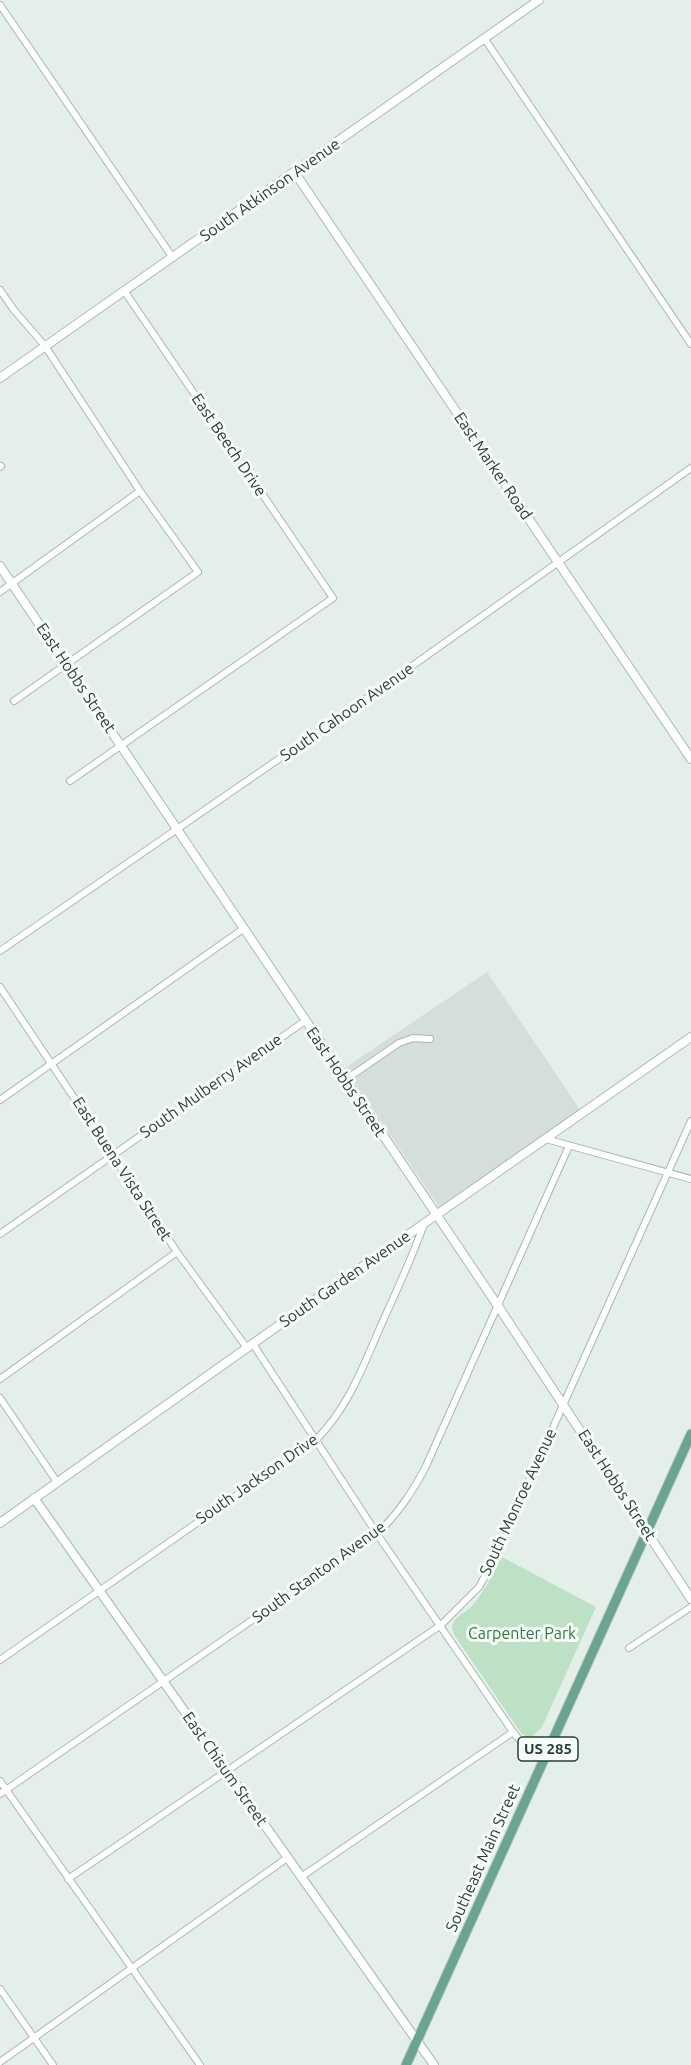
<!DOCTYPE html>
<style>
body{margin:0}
canvas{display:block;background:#e5efe9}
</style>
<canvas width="691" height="2065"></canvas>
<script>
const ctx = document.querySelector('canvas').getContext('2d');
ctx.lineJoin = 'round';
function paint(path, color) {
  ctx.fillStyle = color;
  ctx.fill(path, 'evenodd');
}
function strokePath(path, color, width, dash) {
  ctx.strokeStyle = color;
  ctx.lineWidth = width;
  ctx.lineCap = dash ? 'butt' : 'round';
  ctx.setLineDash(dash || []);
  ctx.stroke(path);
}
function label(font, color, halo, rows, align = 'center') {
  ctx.font = font + ' Ubuntu,sans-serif';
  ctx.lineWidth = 6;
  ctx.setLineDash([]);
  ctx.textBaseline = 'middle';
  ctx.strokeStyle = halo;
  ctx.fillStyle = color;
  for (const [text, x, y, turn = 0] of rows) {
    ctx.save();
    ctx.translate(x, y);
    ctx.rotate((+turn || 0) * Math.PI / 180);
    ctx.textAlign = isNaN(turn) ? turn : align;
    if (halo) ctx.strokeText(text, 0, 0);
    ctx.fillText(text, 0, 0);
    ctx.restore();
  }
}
const built = new Path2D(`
 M487,972L581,1111L439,1207L345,1068Z`);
const green = new Path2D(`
 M502,1557L596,1607L542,1727L532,1737H527L521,1733L455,1636C453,1632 451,1627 453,1623C456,1616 466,1612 471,1607C484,1593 492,1574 502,1557Z`);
const street = new Path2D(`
 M0,5L173,258
 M484,38L691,344
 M0,290L14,310L45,346L140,491L198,572L14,701
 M0,467L1,466
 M0,592L140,491
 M70,781L333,598L125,292
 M0,951L350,710L691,468
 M0,987L177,1252L247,1348
 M345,1080L399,1043L413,1038L430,1039
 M0,1100L243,929
 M546,1139L691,1179
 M0,1234L305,1021
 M253,1344L377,1534L513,1732L522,1743L543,1761
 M0,1379L177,1252
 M0,1398L57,1482
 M629,1648L691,1607
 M0,1660L316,1440C350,1405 363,1366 382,1323C397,1290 412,1258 424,1224
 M0,1781L200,2065
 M0,1794L377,1534C399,1512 412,1493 426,1466L569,1146
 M301,1877L513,1732
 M68,1879L441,1625L479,1587L492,1563L691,1121
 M0,1989L53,2065
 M0,2062L287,1858`);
const secondary = new Path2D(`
 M295,173L691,759
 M0,378L539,0
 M0,566L498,1306L691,1599
 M34,1498L434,2065
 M0,1523L306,1306L691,1037`);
const primary = new Path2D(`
 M406,2065L691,1434`);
const shields = [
 [548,1749,60]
];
const shieldNames = [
 ["US 285",548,1749]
];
const streetNames = [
 ["South Atkinson Avenue",270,190,-35],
 ["East Beech Drive",229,445,56],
 ["East Marker Road",493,466,56],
 ["East Hobbs Street",76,678,56],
 ["South Cahoon Avenue",347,712,-35],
 ["East Hobbs Street",346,1082,56],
 ["South Mulberry Avenue",211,1086,-35],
 ["East Buena Vista Street",122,1169,57],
 ["South Garden Avenue",345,1279,-35],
 ["South Jackson Drive",257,1479,-35],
 ["East Hobbs Street",617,1485,57],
 ["South Monroe Avenue",518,1502,-65],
 ["South Stanton Avenue",319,1572,-36],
 ["East Chisum Street",225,1769,55],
 ["Southeast Main Street",483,1858,-66]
];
const parkNames = [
 ["Carpenter Park",522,1634]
];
paint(built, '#d3dfd8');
paint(green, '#bee0c4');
strokePath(street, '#a7b7b0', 8);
strokePath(secondary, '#a3bbb0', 10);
strokePath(primary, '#c2cac7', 11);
strokePath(street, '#fff', 6);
strokePath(secondary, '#fff', 8);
strokePath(primary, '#69a58f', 9);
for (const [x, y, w] of shields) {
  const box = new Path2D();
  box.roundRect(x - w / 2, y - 12, w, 24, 4.5);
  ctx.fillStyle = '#f6fbf8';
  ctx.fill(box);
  strokePath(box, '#244136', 1.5);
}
label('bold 15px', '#244136', null, shieldNames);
label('16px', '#244136', '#f6fbf8', streetNames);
label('16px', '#2d7942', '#f6fbf8', parkNames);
</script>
